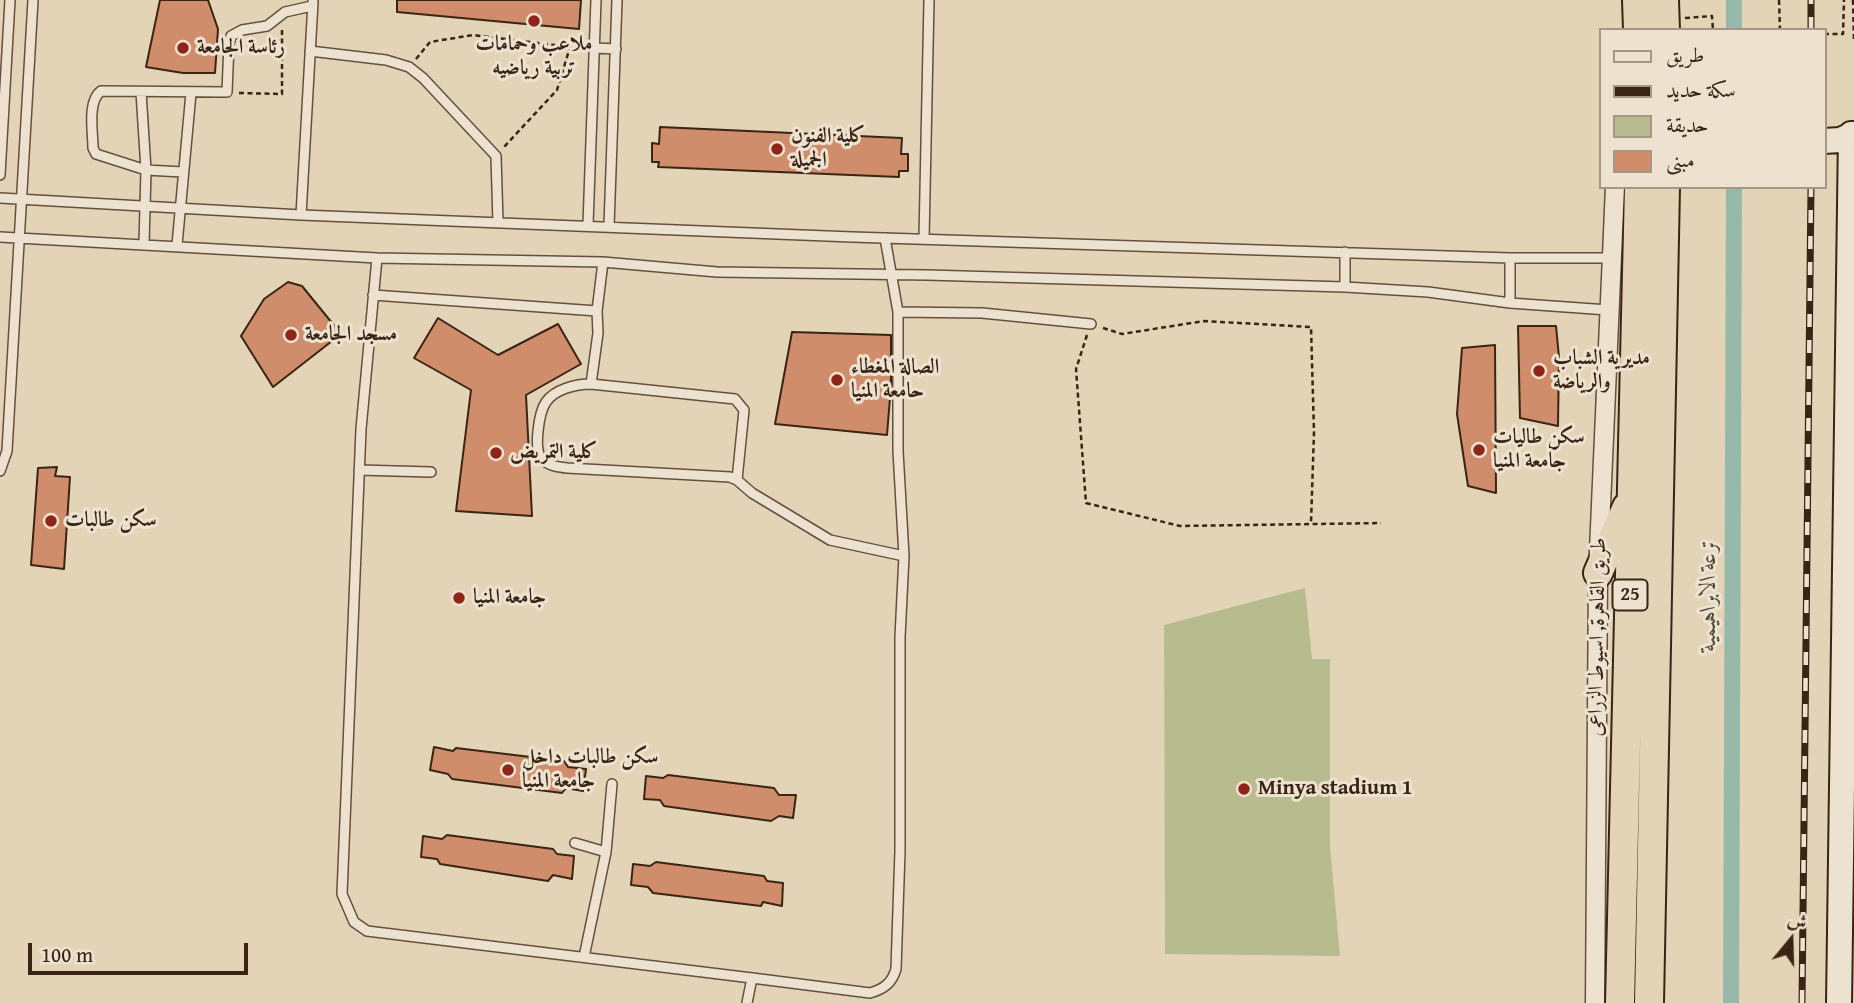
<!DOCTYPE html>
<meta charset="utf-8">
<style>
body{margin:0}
#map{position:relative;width:1854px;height:1003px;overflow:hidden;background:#e3d3b7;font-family:"Gentium Book Plus",Amiri,serif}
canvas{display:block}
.legend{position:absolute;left:1599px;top:28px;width:228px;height:161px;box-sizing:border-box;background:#ede2d0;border:2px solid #a59685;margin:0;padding:9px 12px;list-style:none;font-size:21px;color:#3a2414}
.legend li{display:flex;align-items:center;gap:14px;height:35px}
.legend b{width:35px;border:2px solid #a59685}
.north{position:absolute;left:1756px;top:905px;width:70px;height:70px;-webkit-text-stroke:5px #ede2d0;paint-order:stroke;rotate:19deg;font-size:19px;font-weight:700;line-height:28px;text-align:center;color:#3a2414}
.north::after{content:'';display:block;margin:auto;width:24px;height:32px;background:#3a2414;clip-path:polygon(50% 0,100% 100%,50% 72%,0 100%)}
.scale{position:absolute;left:28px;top:943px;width:220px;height:32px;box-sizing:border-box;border:4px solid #3a2414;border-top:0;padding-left:9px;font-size:21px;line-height:24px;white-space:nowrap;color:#3a2414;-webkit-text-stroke:5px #ede2d0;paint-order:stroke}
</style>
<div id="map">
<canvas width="1854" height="1003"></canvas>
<ul class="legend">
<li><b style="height:9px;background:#ede2d0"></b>طريق</li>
<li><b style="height:9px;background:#3a2414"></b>سكة حديد</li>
<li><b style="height:19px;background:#b6bc8d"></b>حديقة</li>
<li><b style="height:19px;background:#cf8d6b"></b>مبنى</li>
</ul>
<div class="north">ش</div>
<div class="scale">100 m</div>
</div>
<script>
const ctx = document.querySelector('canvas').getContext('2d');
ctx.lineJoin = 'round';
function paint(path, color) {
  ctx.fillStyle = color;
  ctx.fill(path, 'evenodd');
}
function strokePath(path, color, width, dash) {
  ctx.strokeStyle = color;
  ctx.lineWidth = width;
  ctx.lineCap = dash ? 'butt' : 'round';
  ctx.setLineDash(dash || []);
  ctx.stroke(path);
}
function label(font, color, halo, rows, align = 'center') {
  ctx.font = font + ' "Gentium Book Plus",Amiri,serif';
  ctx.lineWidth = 6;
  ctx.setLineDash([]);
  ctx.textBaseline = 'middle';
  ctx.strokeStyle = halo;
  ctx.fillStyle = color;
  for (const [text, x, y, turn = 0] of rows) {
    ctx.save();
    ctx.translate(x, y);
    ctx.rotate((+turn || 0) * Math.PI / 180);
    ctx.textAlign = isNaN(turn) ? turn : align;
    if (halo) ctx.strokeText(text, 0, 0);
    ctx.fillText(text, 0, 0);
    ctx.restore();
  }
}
const green = new Path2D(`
 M1305,588L1312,659H1330V846L1340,956L1165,954L1164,625Z`);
const canal = new Path2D(`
 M1734,30V0
 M1731,1003L1734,187`);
const building = new Path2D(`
 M160,0H208L218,29L215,73H183L146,67Z
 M397,0H581L579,29L397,12Z
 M660,127L902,138L901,154H908V171H899V177L658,167L659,162H652V143L659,144Z
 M288,282L302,286L341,334L273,387L241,336L264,299Z
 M438,318L498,355L558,324L581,364L526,395L532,516L456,511L471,390L414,358Z
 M1518,326H1556L1559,357L1558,426L1520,418Z
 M792,332L891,335V385L887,435L775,424Z
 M1495,345L1496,493L1468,486L1457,414L1462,348Z
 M57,467L55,476L70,477L64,569L31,565L38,468Z
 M434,747L453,751L456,748L564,761L568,767L586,769L583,791L566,788L562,793L452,779L448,774L430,770Z
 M668,775L774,788L779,795H796L793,818L779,816L771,821L664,806L660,800L644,799L646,776L663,778Z
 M447,835L553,849L557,854L574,856L572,879L553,875L548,881L440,864L437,859L421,857L423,836L442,839Z
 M656,862L764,876L767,881L783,883L782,906L763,902L761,906L653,893L648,887L631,885L633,864L650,866Z`);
const path = new Path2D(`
 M1779,0L1780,30
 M1853,0L1854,41
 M1685,18L1712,16L1713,30
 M1824,34H1843L1844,0
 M416,59L430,42L473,35L570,47L557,90L503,148
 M239,93L282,94V28
 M1103,328L1122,334L1204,321L1311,327L1314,432L1311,523
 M1087,335L1076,369L1086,503L1180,526L1381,523`);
const service = new Path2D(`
 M595,48L616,49
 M310,51L386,60L409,67L423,78L496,156L498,223
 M141,92L146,170L144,244
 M183,172L146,170L96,154L93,148C93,133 87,101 101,91L227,92L229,44L231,36L242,30L267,26L285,12L312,6
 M0,175L10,0
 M0,198L301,215L852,237L1510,258H1611
 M301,215L313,2
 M588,225L596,0
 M609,226L617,0
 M0,237L377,258L603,262L717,272L927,275L1345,287L1428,292L1510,303L1608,310
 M924,239L929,0
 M177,245L191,93
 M377,258L361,429L342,894L354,922L367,931L752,978L747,1003
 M603,262L597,311L598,333L591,384C576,384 555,389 546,402C539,412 533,450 542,459C549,466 558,467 567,468L730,477L737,480L752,493L830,540L904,556
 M1345,287V252
 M373,295L597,311
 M1510,303V258
 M898,312L982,313L1091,324
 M591,384L735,399L744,410L737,480
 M359,470L431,472
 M0,471L7,451L33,0
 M575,843L606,852
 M584,957L606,852L612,784
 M752,978L870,993C884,989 892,983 896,969L900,851V637L904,556L898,451V312L885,238`);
const minor = new Path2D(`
 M1595,1003L1598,573L1615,187`);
const secondary = new Path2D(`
 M1824,141L1840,140L1854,134
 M1839,1003L1851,134`);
const trunk = new Path2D(`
 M1637,0L1638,30
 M1664,0L1665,30
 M1598,573L1627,507
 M1620,1003L1639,187
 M1649,1003L1665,187`);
const rail = new Path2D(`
 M1811,30V0
 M1802,1003L1811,187`);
const markers = [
 [534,21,7,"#8f2418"],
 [183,48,7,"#8f2418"],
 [777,149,7,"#8f2418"],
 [291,335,7,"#8f2418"],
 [1539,371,7,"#8f2418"],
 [837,380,7,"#8f2418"],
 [1479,450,7,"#8f2418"],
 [496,453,7,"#8f2418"],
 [51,521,7,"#8f2418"],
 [459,598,7,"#8f2418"],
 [508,770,7,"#8f2418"],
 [1244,789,7,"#8f2418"]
];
const shields = [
 [1630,595,35]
];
const shieldNames = [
 ["25",1630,595]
];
const poiNames = [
 ["ملاعب وحمامات",534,45,"center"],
 ["تربية رياضيه",534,69,"center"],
 ["رئاسة الجامعة",197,48],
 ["كلية الفنون",791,137],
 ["الجميلة",791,161],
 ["مسجد الجامعة",305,335],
 ["مديرية الشباب",1553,359],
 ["والرياضة",1553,383],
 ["الصالة المغطاء",851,368],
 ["حامعة المنيا",851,392],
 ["سكن طاليات",1493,438],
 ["جامعة المنيا",1493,462],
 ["كلية التمريض",510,453],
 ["سكن طالبات",65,521],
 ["جامعة المنيا",473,598],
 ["سكن طالبات داخل",522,758],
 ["جامعة المنيا",522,782],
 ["Minya stadium 1",1258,789]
];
const streetNames = [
 ["طريق القاهرة, اسيوط الزراعى",1598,637,-89]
];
const waterNames = [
 ["ترعة الابراهيمية",1709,595,-90]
];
paint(green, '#b6bc8d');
strokePath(canal, '#96b9a9', 16);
paint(building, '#cf8d6b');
strokePath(building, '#3a2414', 2);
strokePath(service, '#64503d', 12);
strokePath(minor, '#64503d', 21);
strokePath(secondary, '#3a2414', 28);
strokePath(trunk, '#3a2414', 32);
strokePath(path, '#3a2414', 2.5, [5, 3.5]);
strokePath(service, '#ede2d0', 9);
strokePath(minor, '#ede2d0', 18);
strokePath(secondary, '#ede2d0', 24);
strokePath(trunk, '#e3d3b7', 28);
strokePath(rail, '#3a2414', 7);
strokePath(rail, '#ede2d0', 4.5, [13]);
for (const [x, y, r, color] of markers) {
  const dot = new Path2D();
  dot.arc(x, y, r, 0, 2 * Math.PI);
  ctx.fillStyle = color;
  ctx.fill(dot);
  strokePath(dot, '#ede2d0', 2.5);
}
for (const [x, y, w] of shields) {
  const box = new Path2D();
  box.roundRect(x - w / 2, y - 15.5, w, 31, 5);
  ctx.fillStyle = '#ede2d0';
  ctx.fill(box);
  strokePath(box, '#3a2414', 2);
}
label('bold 19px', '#3a2414', null, shieldNames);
label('bold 21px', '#3a2414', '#ede2d0', poiNames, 'left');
label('21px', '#3a2414', '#ede2d0', streetNames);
label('italic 23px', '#514939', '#ede2d0', waterNames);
</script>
